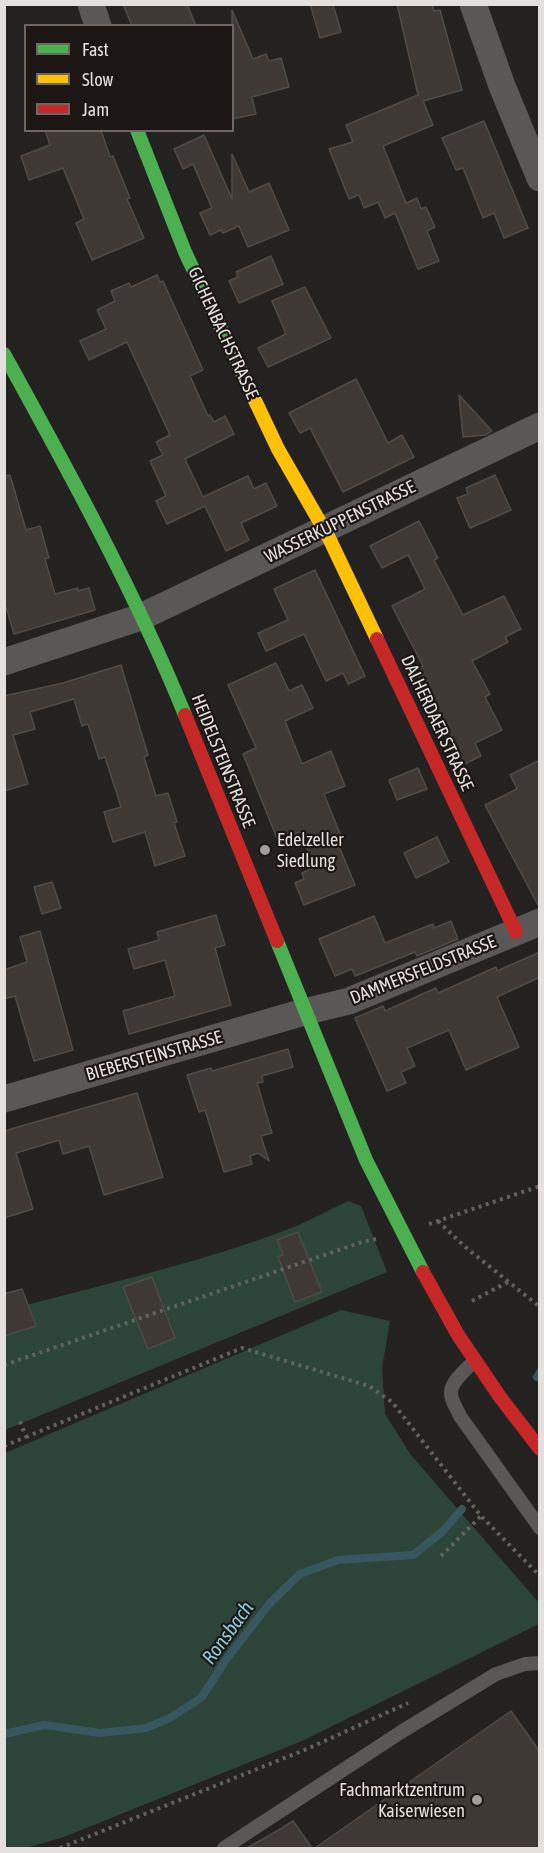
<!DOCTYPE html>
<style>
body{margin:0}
#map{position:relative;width:544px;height:1853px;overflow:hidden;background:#242220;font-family:"Asap Condensed",sans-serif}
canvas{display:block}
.frame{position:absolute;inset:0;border:6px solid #e4e0de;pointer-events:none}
.legend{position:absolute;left:24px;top:24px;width:210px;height:108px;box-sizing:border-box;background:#1c1714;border:2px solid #6c6765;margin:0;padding:8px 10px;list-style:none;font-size:18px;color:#e4e0de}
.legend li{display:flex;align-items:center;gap:12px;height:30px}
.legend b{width:30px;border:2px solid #6c6765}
</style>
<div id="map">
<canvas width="544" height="1853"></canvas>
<div class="frame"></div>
<ul class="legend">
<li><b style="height:8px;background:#4caf50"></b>Fast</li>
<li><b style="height:8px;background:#ffc107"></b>Slow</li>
<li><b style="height:8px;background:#c62828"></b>Jam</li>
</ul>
</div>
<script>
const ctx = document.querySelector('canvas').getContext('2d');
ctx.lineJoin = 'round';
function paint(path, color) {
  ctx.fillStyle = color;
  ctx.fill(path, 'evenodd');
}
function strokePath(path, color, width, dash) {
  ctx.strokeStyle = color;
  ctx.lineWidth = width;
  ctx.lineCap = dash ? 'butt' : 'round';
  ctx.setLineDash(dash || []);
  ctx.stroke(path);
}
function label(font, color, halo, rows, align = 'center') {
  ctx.font = font + ' "Asap Condensed",sans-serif';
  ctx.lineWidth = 4.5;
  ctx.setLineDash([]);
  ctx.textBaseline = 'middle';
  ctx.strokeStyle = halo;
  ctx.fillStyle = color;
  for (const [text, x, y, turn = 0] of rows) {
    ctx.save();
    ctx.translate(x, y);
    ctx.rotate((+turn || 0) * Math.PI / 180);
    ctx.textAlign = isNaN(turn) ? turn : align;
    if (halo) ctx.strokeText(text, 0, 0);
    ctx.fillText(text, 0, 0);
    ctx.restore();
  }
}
const green = new Path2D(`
 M348,1201L361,1206L387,1272L5,1430V1311C95,1286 189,1266 278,1233C302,1225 325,1212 348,1201Z
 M341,1310L390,1321L382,1368L385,1414L411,1455L539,1603V1624L302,1741L64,1837L26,1848H5V1453Z`);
const stream = new Path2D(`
 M537,1377L540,1372
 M4,1734L44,1725L100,1733L146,1728L170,1718L201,1698L228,1657L270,1603L300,1574L338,1560L413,1555L442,1532L462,1509`);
const building = new Path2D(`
 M123,4H187L196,26H132Z
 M310,4H333L341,32L320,38Z
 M397,4H432L434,11L440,10L462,90L423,101L433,125L383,146L406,203L417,198L421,209L426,207L435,227L427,231L439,261L418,269L395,213L385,218L378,202L364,208L359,195L349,199L329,149L353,142L346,125L418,95Z
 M232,10L253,59L266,54L269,61L281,58L289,87L252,97L256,114L232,119Z
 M484,121L528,228L504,238L494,213L483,218L463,168L456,170L442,138Z
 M45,130H101L110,157L113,156L130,198L127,199L144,238L92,260L76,223L84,219L63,168L29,180L21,156L50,145Z
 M204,135L232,199V154L249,192L269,183L289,230L248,247L239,226L223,233L221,230L210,235L200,213L212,208L193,164L183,169L174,149Z
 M271,256L283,284L239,303L229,281L238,277L236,272Z
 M157,275L160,282L163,281L203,370L190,376L208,416L210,415L214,422L225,416L234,434L185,459L203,497L248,476L254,489L266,483L277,506L241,523L249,540L226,551L205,506L167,524L156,501L166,496L150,461L163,455L156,442L170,435L127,342L89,360L80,341L106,329L97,310L115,301L111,291L129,283L131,287Z
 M305,287L331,338L268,367L258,348L286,334L272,301Z
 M356,379L388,443L402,435L414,457L343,492L310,428L300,433L289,413Z
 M459,395L492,431L486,435L463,437Z
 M10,475L26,530L40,526L49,558L45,559L55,594L78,588V591L89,588L95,610L14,634L4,600V476Z
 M495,475L511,510L470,528L457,498L468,494L466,488Z
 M419,521L438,558L434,560L463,615L504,596L521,629L505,637L508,642L472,661L490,694L485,697L502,730L475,743L481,756L460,766L445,737L449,735L415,670L423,666L392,606L425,589L408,555L382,568L370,546Z
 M315,570L365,676L348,684L343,673L326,681L304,634L266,651L258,633L288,620L274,589Z
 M276,663L289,691L302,685L313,708L285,721L302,764L331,751L345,786L324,794L341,836L336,839L355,885L304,905L295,883L304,879L302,873L315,867L300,832L278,841L243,754L256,748L228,685Z
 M121,665L148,755L144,757L156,796L168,793L177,822L174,823L185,856L155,866L145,832L113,842L104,812L121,807L105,757L99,759L88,724L82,726L74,699L30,712L35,729L13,735L28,784L4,791V696L63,683Z
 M540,760V907H539L485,805L517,789L510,775Z
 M418,768L427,789L397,800L389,780Z
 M437,837L449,862L416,878L404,853Z
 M52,882L61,908L42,914L34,887Z
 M216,915L225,945L215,948L231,1005L129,1034L123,1011L175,996L165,960L134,969L128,949L159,940L157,932Z
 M374,916L385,943L433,924L434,928L451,921L458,939L417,956L415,952L355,976L352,969L335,976L319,939Z
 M40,931L73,1050L34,1061L15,996L4,999V970L27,962L20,937Z
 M540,952V977L497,997L519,1047L466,1070L449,1030L407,1048L415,1066L401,1072L406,1083L387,1091L355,1018L383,1006L385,1011L436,988L438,993L496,967L497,971Z
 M288,1049L293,1067L262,1076L263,1082L257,1083L272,1133L261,1136L269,1161L258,1153L250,1156L252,1164L224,1172L205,1110L199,1112L187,1075L211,1068L212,1071Z
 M137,1093L163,1177L104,1195L89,1146L63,1154L59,1140L16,1153L33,1209L4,1218V1131Z
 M298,1232L322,1292L295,1302L278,1257L283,1255L277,1240Z
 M152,1277L175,1338L148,1349L123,1287Z
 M22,1289L36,1326L4,1336V1294Z
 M511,1711L540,1752V1848H315Z
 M293,1821L312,1848H247L277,1831Z`);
const path = new Path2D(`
 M438,1221L464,1246L540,1307
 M429,1224L540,1186
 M472,1301L508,1282
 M4,1365L362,1242L376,1239
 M26,1437L242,1348L369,1386L392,1402L481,1516L540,1576
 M4,1446L26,1437L19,1419
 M441,1556L481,1516
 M60,1848L307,1749L408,1703`);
const lane = new Path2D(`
 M475,1360C468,1368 451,1381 451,1392C450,1400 458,1410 460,1416L540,1528
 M224,1848L401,1732L496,1674L525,1664L540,1663`);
const street = new Path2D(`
 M91,4L98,26
 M473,4L502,86L540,178
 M4,662L141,617L540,426
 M4,1099L304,1012L349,1001L540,922`);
const fast = new Path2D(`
 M137,130L185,252L251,392
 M4,354C69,472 134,590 185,715
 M277,941L366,1160L423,1272`);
const slow = new Path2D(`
 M251,392L278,449L329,538L377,639`);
const jam = new Path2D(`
 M377,639L516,932
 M185,715L277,941
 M423,1272L458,1335L500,1397L540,1449`);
const markers = [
 [265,850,6,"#a19e9c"],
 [477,1800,6,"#a19e9c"]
];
const streetNames = [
 ["GICHENBACHSTRASSE",223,333,65],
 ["WASSERKUPPENSTRASSE",340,522,-26],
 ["DALHERDAER STRASSE",437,723,65],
 ["HEIDELSTEINSTRASSE",223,761,68],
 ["DAMMERSFELDSTRASSE",423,970,-22],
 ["BIEBERSTEINSTRASSE",154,1056,-16]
];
const poiNames = [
 ["Edelzeller",277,840],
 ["Siedlung",277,861],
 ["Fachmarktzentrum",465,1790,"right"],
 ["Kaiserwiesen",465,1811,"right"]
];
const waterNames = [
 ["Ronsbach",228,1633,-54]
];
paint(green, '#2c4538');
strokePath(stream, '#375760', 8);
paint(building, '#3e3934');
strokePath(building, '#4e4c4a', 1.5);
strokePath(path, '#626261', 4, [3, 4.5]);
strokePath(lane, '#595856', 14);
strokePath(street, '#595856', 27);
strokePath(fast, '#4caf50', 14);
strokePath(slow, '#ffc107', 14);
strokePath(jam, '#c62828', 14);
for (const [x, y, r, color] of markers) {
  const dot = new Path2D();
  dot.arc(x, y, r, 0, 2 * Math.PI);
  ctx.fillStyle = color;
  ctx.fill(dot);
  strokePath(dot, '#1c1714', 2);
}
label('18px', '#e4e0de', '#1c1714', streetNames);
label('18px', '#e4e0de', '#1c1714', poiNames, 'left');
label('italic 20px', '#88ccdf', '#1c1714', waterNames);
</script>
